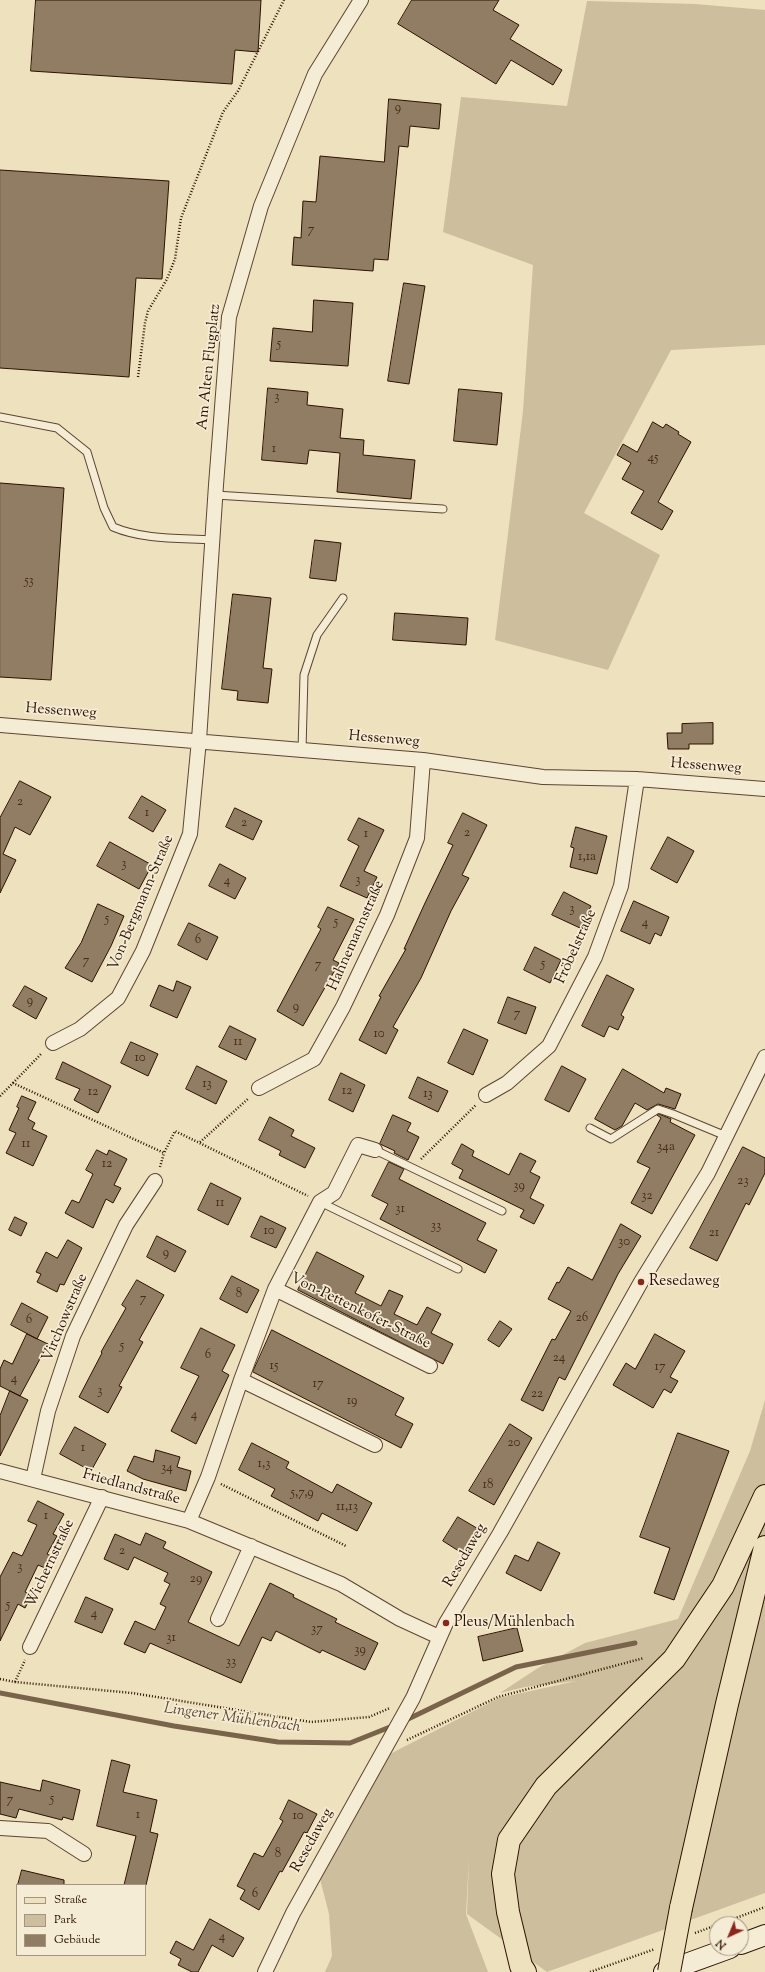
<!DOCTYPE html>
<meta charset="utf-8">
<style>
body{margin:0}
#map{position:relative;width:765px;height:1972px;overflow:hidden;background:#eee1be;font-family:"Sorts Mill Goudy",serif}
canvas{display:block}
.legend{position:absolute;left:16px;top:1884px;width:130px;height:72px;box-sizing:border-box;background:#f4ecd5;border:1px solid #a49480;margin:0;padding:5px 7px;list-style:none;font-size:12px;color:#2d1100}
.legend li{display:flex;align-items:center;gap:8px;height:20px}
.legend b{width:20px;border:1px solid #a49480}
.north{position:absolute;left:709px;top:1916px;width:40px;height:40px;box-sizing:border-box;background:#f4ecd5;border:1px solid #a49480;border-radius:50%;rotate:224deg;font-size:11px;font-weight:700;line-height:16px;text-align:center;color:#2d1100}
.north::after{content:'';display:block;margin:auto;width:14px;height:18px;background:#8f2418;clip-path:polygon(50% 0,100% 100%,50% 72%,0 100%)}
</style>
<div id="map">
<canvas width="765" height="1972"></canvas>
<ul class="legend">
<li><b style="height:5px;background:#eee1be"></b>Straße</li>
<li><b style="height:11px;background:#cdbe9e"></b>Park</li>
<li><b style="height:11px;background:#917d63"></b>Gebäude</li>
</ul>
<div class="north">N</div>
</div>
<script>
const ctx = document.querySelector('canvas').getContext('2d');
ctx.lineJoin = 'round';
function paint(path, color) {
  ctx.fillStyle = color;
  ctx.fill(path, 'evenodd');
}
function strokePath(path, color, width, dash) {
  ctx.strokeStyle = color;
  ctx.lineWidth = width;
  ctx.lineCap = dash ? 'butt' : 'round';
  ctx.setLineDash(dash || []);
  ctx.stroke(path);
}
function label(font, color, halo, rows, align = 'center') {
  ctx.font = font + ' "Sorts Mill Goudy",serif';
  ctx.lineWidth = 3.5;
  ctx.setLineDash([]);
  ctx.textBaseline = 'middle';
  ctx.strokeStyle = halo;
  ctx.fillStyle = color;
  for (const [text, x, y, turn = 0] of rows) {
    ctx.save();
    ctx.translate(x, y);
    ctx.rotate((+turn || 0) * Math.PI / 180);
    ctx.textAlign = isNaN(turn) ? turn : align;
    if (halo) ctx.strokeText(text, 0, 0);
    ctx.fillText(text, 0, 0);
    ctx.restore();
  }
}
const green = new Path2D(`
 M587,1L695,4L765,10V345L671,350L584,513L660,555L608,670L495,640L523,411L533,265L443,232L461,97L567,106Z
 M765,1400V1893L547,1972L467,1914L469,1857L506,1773L554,1710L506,1773L469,1857L466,1914L488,1972H325L332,1956L329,1914L320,1879L388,1755L499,1698L576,1681L525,1687L500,1693L538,1668L585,1643L678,1619L750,1451Z`);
const stream = new Path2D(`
 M0,1693L174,1726L278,1742L350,1743L395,1725
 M404,1721L516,1667L635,1643`);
const building = new Path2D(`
 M36,0H261L258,52L235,50L232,84L31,71Z
 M412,0H499L493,10L519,25L510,39L562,70L553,85L511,60L496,84L398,24Z
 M389,99L441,104L439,129L410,126L408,147L399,146L388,260L374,259L373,271L292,265L294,237L301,238L303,201L316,202L320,156L384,162Z
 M0,170L169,181L162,279L136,278L129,377L0,368Z
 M404,283L425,286L409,384L388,381Z
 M314,300L353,303L348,366L270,361L273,328L312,332Z
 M268,388L308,392L307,405L343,409L340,438L364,440L363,455L415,460L411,499L337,492L340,453L309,450L307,464L262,460Z
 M459,389L502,393L497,445L454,441Z
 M653,422L663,428L666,424L679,432L678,434L691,442L658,502L673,511L662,530L631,513L644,491L622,479L631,463L617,455L623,444L637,452Z
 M0,483L64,488L51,680L0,677Z
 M315,540L341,543L336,581L310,578Z
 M233,594L271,598L263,668L272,669L268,703L237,700L238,691L222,689Z
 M395,613L468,618L466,645L393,640Z
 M713,723V744H689V749H668L667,733H682V724Z
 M20,781L51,797L30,835L15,827L3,854L16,860L0,893V818Z
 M142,796L166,810L153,832L129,818Z
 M235,808L262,821L253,840L226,827Z
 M463,813L487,825L462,875L469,878L451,911L421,978L393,1027L398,1030L386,1054L359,1040L381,997L379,996L406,949H404L425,903L453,845L448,843Z
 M359,818L384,830L364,871L377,877L367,898L340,886L359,846L348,840Z
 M576,827L607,836L597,874L570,867L574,848L571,847Z
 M668,837L694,851L677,883L651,869Z
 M110,842L152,865L139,889L97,866Z
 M220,864L246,878L235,899L209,886Z
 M564,892L591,906L580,928L552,915Z
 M634,901L669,917L661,936L655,933L650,944L621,931Z
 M98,904L124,916L111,946L92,982L65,968L81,943Z
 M328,907L354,919L333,960L339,963L303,1026L277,1011L321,929L318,927Z
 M189,923L218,937L207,960L178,945Z
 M535,947L561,960L550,983L524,970Z
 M607,975L634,989L621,1015L624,1017L618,1030L609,1026L604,1037L582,1026Z
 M177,981L191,987L177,1018L150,1006L159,985L173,991Z
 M25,986L47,998L36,1019L13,1006Z
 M508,997L536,1007L526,1034L498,1023Z
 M230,1026L256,1039L246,1060L219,1047Z
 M464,1029L488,1040L473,1075L448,1063Z
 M131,1042L158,1054L148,1076L121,1063Z
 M63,1062L111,1086L98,1113L74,1100L80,1089L56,1079Z
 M197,1066L227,1081L216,1104L186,1089Z
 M562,1066L586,1079L569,1112L545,1100Z
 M623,1069L664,1093L666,1088L681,1094L675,1109L658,1104L647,1110L635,1103L622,1126L615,1130L595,1119Z
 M341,1073L365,1085L353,1112L329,1100Z
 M418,1077L448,1091L438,1112L409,1098Z
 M22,1096L36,1102L28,1119L35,1123L32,1129L47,1136L33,1166L6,1153L16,1133L9,1130L19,1108L17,1107Z
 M659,1114L671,1119L670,1122L695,1135L652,1214L631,1203L650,1168L637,1162L661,1118L657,1115Z
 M393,1115L411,1123L407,1131L419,1137L408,1160L394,1153L395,1151L380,1144Z
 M270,1117L294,1130L291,1136L315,1148L305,1168L279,1155L281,1151L259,1140Z
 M462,1144L474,1151L472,1156L509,1175L520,1153L536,1161L530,1172L540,1177L530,1198L544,1205L534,1224L520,1217L524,1210L459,1178L463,1170L452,1164Z
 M743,1147L765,1158V1173L749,1205L746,1203L717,1261L690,1248Z
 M97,1150L107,1155L109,1150L127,1159L114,1185L121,1188L113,1203L106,1199L93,1228L65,1213L72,1200L79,1203L93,1174L86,1170Z
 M389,1162L404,1169L399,1179L486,1223L477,1240L497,1250L485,1273L380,1219L388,1204L372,1196Z
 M211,1183L241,1198L228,1225L198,1210Z
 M261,1216L286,1228L276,1248L251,1237Z
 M15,1217L27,1223L21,1236L9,1230Z
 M621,1224L641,1236L618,1274L565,1380L559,1377L543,1411L521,1400L552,1339L555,1340L571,1311L548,1299L557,1282L559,1283L568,1267L592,1280Z
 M157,1236L186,1251L175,1272L147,1257Z
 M68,1240L82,1248L64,1285L60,1284L57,1292L37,1282L41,1274L36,1272L46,1252L57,1258Z
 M317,1252L364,1276L355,1293L381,1306L389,1290L403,1296L394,1314L417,1325L427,1307L441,1314L431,1333L453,1344L443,1364L298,1290Z
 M232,1276L259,1290L247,1313L220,1299Z
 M137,1280L164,1295L139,1340L143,1342L119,1386L122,1387L108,1413L79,1397L102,1353L101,1352L126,1308L122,1305Z
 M22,1303L48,1317L37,1339L11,1325Z
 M500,1321L512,1329L499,1347L488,1340Z
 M201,1328L235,1345L222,1371L229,1375L196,1444L171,1431L199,1376L181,1368Z
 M272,1330L404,1398L395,1415L413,1424L401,1448L253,1372Z
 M27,1334L48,1344L20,1396L0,1386V1369L4,1360L12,1364Z
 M655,1334L685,1351L670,1377L678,1381L671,1393L664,1389L653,1408L613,1385L626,1363L635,1369Z
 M10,1391L28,1400L0,1456V1416Z
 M510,1424L532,1438L494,1505L469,1491Z
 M75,1427L106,1444L91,1471L60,1454Z
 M678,1433L729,1451L674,1600L654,1593L670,1548L640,1537Z
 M252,1443L289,1462L286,1468L332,1493L337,1484L372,1503L357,1531L322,1513L318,1521L271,1496L275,1489L239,1470Z
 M156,1450L180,1457L177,1467L191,1471L186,1491L143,1479L127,1471L134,1456L153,1462Z
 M38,1501L64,1514L53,1534L57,1536L47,1554L51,1556L45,1568L38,1565L25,1592L32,1595L25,1608L18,1604L0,1641V1577L13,1552L22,1556L37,1525L28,1521Z
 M458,1517L480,1530L465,1555L443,1541Z
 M146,1533L166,1542L163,1548L212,1572L188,1622L239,1646L270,1583L294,1595L293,1597L337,1619L335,1622L378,1643L365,1670L322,1650L320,1653L276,1631L271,1641L262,1637L241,1683L150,1643L145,1653L124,1644L135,1621L155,1630L166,1607L160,1604L170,1584L164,1581L168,1573L134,1557L128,1570L104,1559L115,1534L140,1545Z
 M538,1542L560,1553L541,1591L506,1573L515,1555L528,1561Z
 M86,1597L113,1609L102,1633L75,1622Z
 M517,1628L523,1651L483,1661L478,1637Z
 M112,1760L130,1765L123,1792L157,1800L150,1832L158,1834L146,1885H124L136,1836L97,1826Z
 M43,1780L80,1790L73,1820L63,1817L62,1820L19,1809L16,1818L0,1814V1782L40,1791Z
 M289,1800L317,1814L307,1833L304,1832L282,1872L280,1871L259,1910L240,1899L245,1890L237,1886L254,1853L263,1857L283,1821L280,1819Z
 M22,1870L64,1880V1885H18Z
 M210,1919L244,1938L233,1957L212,1945L198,1972H192L178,1965L181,1959L170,1953L176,1941L193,1950Z`);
const path = new Path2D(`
 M138,377L145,323L148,311L167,279L175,259L181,218L223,112L238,91L284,0
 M13,1083L42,1053
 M0,1096L13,1083L164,1153L175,1131L308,1196
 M200,1142L249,1098
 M421,1159L476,1105
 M160,1167L164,1153
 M221,1484L346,1546
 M0,1679L15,1682L132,1693L311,1722L369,1717L390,1708
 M15,1682L25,1660
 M407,1740L498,1697L644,1658
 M720,1924L765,1907
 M695,1933L717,1925
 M590,1972L655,1949`);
const lane = new Path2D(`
 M0,417L57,428L87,452L104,508L113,527C144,540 179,538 212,540
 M215,495L443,509
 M302,750L304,675L317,635L343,598
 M590,1128L611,1139L658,1109L673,1114L726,1136
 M375,1150L502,1211
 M320,1202L458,1269`);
const street = new Path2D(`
 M0,725L423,760L543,777L637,779L765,789
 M53,1043L80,1029L118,998L143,951L190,834L199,740L216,485L229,317L261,206L315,74L361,0
 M259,1088L314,1059L343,1007L387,915L417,838L423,760
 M486,1095L507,1083L549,1046L595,957L621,886L637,779
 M275,1289L430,1366
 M241,1380L375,1445
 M0,1471L189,1521L341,1584L400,1619L439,1637
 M33,1479L48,1411L73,1336L126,1225L155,1181
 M189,1521L208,1477L241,1380L275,1289L320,1202L334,1193L358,1145L375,1150
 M218,1619L251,1546
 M30,1647L102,1497
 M0,1828L48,1831L84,1854
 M265,1972L293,1913L413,1698L446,1623L500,1533L641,1282L708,1173L765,1057`);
const secondary = new Path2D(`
 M741,1944L765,1935
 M664,1972L730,1948`);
const primary = new Path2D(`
 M681,1908L727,1704L765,1547
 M525,1972L521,1966L508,1912L503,1874L509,1840L546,1786L674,1659L723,1586L765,1496`);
const primaryBridge = new Path2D(`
 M669,1972L681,1908`);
const markers = [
 [641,1282,4,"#8f2418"],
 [446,1623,4,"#8f2418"]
];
const numberNames = [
 ["9",398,109],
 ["7",311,231],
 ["5",279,345],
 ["3",277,398],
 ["1",274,450],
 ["45",653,459],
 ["53",29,582],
 ["2",20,803],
 ["1",147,814],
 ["2",244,824],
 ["2",467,834],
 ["1",366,835],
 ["1,1a",587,858],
 ["3",124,865],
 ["3",358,881],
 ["4",227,882],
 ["3",572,910],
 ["5",107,920],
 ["5",336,923],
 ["4",645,924],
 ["6",198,941],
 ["7",86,962],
 ["5",543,965],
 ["7",318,966],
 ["9",30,1002],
 ["9",296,1008],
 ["7",517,1015],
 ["10",379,1035],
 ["11",238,1043],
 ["10",140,1059],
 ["13",207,1085],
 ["12",347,1092],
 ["12",93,1093],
 ["13",428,1095],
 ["11",26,1145],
 ["34a",666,1148],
 ["12",107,1165],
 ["23",743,1182],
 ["39",519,1187],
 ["32",647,1197],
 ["11",220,1204],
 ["31",400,1210],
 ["33",436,1227],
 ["10",269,1232],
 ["21",714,1234],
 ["30",624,1243],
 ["9",166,1254],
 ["8",239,1295],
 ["7",143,1300],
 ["26",582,1319],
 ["6",29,1321],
 ["5",122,1347],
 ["6",208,1356],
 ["24",559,1359],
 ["15",274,1367],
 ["17",660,1368],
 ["4",14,1380],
 ["17",318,1385],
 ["3",100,1392],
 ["22",537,1395],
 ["19",352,1402],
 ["4",194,1416],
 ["20",514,1444],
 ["1",83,1449],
 ["1,3",264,1465],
 ["34",167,1469],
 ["18",488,1486],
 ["5,7,9",302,1494],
 ["11,13",347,1508],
 ["1",46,1517],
 ["2",122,1552],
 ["3",20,1568],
 ["29",196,1580],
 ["5",8,1606],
 ["4",94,1615],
 ["37",317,1630],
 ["31",171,1639],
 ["39",360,1651],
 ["33",231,1663],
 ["5",52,1800],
 ["7",10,1801],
 ["1",138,1816],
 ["10",298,1817],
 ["8",278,1855],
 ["6",255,1895],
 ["4",222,1938]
];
const streetNames = [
 ["Am Alten Flugplatz",210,367,-84],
 ["Hessenweg",61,712,4],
 ["Hessenweg",384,740,5],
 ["Hessenweg",706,767,4],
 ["Von-Bergmann-Straße",142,903,-67],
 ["Hahnemannstraße",357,936,-66],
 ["Fröbelstraße",577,947,-66],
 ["Von-Pettenkofer-Straße",360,1312,26],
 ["Virchowstraße",66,1318,-67],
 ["Friedlandstraße",131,1488,15],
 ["Resedaweg",466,1556,-60],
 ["Wichernstraße",51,1564,-65],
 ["Resedaweg",313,1841,-61]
];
const poiNames = [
 ["Resedaweg",649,1282],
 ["Pleus/Mühlenbach",454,1623]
];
const waterNames = [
 ["Lingener Mühlenbach",232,1719,8]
];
paint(green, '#cdbe9e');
strokePath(stream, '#79634b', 5);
paint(building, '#917d63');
strokePath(building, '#2d1100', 1);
strokePath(lane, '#5d4530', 9);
strokePath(street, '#5d4530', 16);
strokePath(secondary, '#2d1100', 22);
strokePath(primary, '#2d1100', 24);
strokePath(path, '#2d1100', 2.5, [1, 2]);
strokePath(lane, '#f4ecd5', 7);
strokePath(street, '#f4ecd5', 14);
strokePath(secondary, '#f4ecd5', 20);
strokePath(primary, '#eee1be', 22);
strokePath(primaryBridge, '#2d1100', 24, []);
strokePath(primaryBridge, '#eee1be', 22);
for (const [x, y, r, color] of markers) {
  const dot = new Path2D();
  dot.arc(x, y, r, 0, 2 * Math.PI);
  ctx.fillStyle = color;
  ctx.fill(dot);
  strokePath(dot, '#f4ecd5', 1.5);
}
label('13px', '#462c19', null, numberNames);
label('15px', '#2d1100', '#f4ecd5', streetNames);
label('15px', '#2d1100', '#f4ecd5', poiNames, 'left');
label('italic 16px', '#604832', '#f4ecd5', waterNames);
</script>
